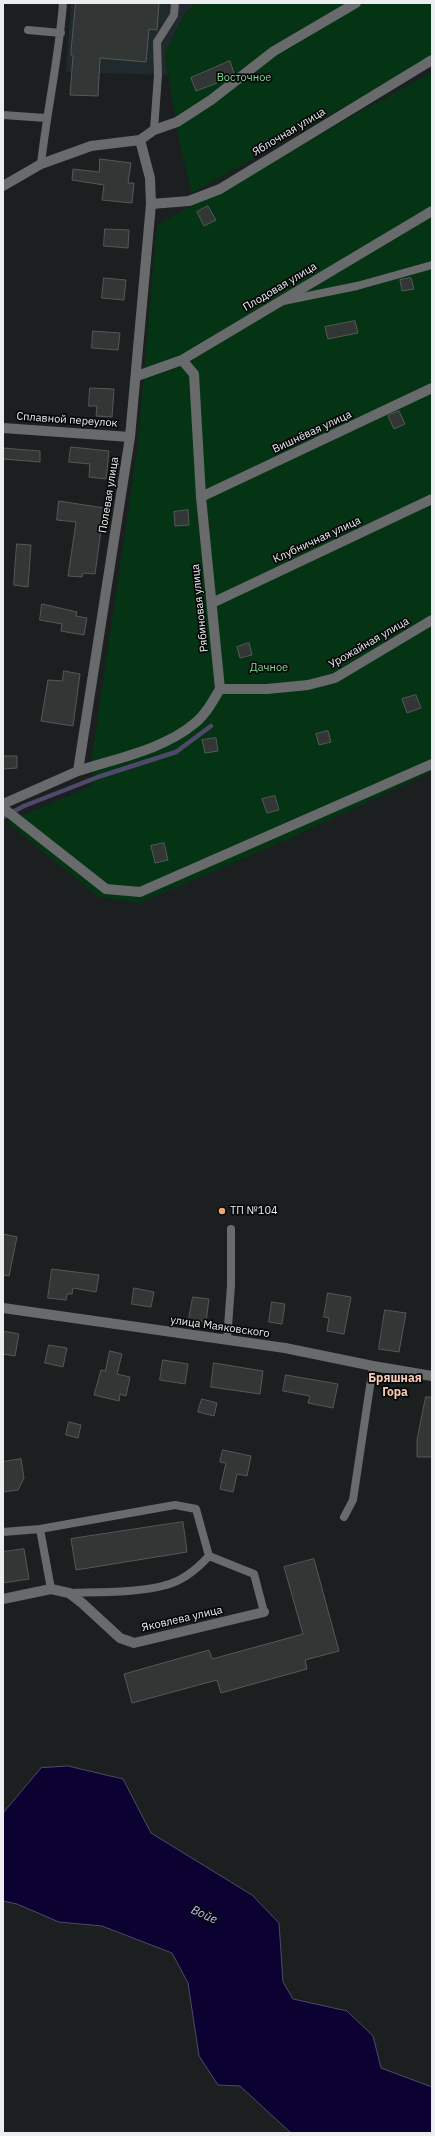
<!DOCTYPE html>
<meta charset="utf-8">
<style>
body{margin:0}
#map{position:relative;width:435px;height:2136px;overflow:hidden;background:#1c1f20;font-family:"IBM Plex Sans",sans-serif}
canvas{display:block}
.frame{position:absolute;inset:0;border:4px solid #ebedee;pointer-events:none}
</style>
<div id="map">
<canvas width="435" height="2136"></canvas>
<div class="frame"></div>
</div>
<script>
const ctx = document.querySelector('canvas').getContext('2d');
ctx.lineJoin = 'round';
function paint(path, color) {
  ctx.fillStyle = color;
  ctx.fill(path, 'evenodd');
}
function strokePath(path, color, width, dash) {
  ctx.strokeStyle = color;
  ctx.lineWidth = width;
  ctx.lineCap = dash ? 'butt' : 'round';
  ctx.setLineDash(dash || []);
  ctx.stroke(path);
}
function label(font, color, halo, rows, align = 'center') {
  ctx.font = font + ' "IBM Plex Sans",sans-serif';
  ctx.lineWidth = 3.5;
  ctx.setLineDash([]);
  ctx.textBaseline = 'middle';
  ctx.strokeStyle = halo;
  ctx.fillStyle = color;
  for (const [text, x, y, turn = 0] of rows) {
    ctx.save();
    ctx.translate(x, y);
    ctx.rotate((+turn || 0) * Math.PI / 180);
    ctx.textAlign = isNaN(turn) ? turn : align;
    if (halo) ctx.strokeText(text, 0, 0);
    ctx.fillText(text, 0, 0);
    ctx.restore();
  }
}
const built = new Path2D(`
 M71,3H197L185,13L165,53L168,75L66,72Z`);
const green = new Path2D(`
 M197,3H432V57L192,193L178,136L165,53L186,13Z
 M432,72V772L271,847L139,903L98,897L7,822L92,786V756L137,451L157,225Z`);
const water = new Path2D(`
 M68,1766L123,1779L151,1833L252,1895L279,1923L283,1982L293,1999L347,2011L373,2036L381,2068L432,2087V2133H291L240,2086L218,2085L199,2056L188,1983L172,1953L102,1926L59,1922L17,1904L3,1901V1813L41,1768Z`);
const stream = new Path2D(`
 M3,817L24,806L98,777L176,752L211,726`);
const building = new Path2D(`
 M76,3H159L157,30L149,29L146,62L100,58L98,96L70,95L73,56L71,55Z
 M230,61L234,73L216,80L217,83L196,91L191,78Z
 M100,159L131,163L128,183H134L132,203L102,200L104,185L72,180L73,169L99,172Z
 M208,206L216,220L204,226L197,212Z
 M105,229L129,230L128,248L104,246Z
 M104,278L126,280L124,300L102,298Z
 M411,278L414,289L402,291L400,280Z
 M355,321L358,333L328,339L325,327Z
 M93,331L120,333L118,350L92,348Z
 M90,388L114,389L112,417L96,416L97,406H89Z
 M399,411L405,424L394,429L388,416Z
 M71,447L109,451L106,479L89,477L90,464L69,462Z
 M3,448L40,451V462L3,459Z
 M59,501L104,508L95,574L83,573L82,577L68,576L76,522L57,520Z
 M188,510L189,525L175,526L174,512Z
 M17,544L31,545L28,587L14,585Z
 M42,604L77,612L76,616L87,618L84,635L61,631L62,624L40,620Z
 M249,643L252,655L240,658L237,647Z
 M64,671L80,674L73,726L41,721L48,680L62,681Z
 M416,695L421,708L407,713L402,699Z
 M328,731L331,742L319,745L316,734Z
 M216,738L218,751L205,753L202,740Z
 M3,756H17V768L3,769Z
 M275,796L279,810L267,813L262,799Z
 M164,843L168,860L155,863L151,846Z
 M3,1234L17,1237L9,1276L3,1275Z
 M52,1269L99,1275L96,1292L73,1288L72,1294H67L66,1300L48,1298Z
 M134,1288L154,1292L151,1307L132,1304Z
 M328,1293L351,1297L344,1334L327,1331L329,1318L324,1317Z
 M193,1297L209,1299L206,1322L189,1319Z
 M272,1302L285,1304L282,1324L269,1322Z
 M385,1310L406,1313L399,1352L379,1349Z
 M3,1331L19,1334L15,1356L3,1354Z
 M49,1345L67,1348L63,1367L45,1363Z
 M110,1351L122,1354L117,1374L130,1377L126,1396L120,1394L119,1401L94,1395L101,1370L105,1371Z
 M163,1360L188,1364L185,1384L160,1380Z
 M214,1363L263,1371L260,1394L211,1387Z
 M286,1375L338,1384L333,1408L308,1403L310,1396L283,1391Z
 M426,1397H432V1457H417V1440Z
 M202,1399L217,1403L214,1416L198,1412Z
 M69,1422L81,1425L78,1438L66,1435Z
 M223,1450L251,1456L247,1476L237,1474L233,1492L220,1489L226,1463L220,1462Z
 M21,1459L24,1478L18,1490L3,1492V1462Z
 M183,1522L187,1552L76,1570L71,1539Z
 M24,1549L29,1579L3,1583V1552Z
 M314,1559L339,1651L305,1660L307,1669L221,1693L217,1680L132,1703L124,1674L209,1650L212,1659L303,1634L284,1567Z`);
const service = new Path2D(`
 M28,30L61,33
 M3,115L46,118
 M154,130L158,75L157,42L174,15L175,3
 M41,164C47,110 59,57 63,3
 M283,301L357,286L432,265
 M227,1340L231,1285V1229
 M344,1517L353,1500L373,1366
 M40,1529L51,1589
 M3,1532L40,1529L175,1505L196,1509L209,1556L254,1574L264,1612
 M69,1593C98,1592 139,1593 166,1585C182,1581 198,1568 209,1556`);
const minor = new Path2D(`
 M3,186L41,164L91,146L140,140L154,130L177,122L211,100L274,51L356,3
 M151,204L189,201L220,189L432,60
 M137,376L182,360L432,211
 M3,428L130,437
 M201,497L432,388
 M212,603L432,499
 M220,689H267L308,685L335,678L432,620
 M78,771C117,758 163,750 195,723C206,714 213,701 220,689L201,497L194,374L182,360
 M3,804L78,771L130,437L151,204L150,178L140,140
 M3,808L106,889L140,892L432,764
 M3,1308L285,1348L373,1366L432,1376
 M3,1599L51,1589L69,1593L82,1603L120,1638L134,1643L264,1612`);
const markers = [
 [222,1211,4,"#f0a378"]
];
const parkNames = [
 ["Восточное",244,78],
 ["Дачное",269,668]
];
const streetNames = [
 ["Яблочная улица",289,132,-31],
 ["Плодовая улица",280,287,-31],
 ["Сплавной переулок",67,420,4],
 ["Вишнёвая улица",312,432,-25],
 ["Полевая улица",109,495,-81],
 ["Клубничная улица",317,540,-25],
 ["Рябиновая улица",200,608,-96],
 ["Урожайная улица",369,643,-30],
 ["улица Маяковского",220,1327,8],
 ["Яковлева улица",182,1619,-13]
];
const poiNames = [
 ["ТП №104",230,1211]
];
const neighbourhoodNames = [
 ["Бряшная",395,1379],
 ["Гора",395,1393]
];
const waterNames = [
 ["Войе",204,1915,25]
];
paint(built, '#202a2d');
paint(green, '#043414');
paint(water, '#0c0231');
strokePath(water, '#4f486a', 1);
strokePath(stream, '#4f486a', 4.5);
paint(building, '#323635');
strokePath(building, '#555858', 1);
strokePath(service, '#696a6b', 8);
strokePath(minor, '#696a6b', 10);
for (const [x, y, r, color] of markers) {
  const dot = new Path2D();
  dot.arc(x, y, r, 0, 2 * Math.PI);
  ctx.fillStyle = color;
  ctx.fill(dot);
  strokePath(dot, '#070809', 1.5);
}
label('11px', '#7edd92', '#070809', parkNames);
label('11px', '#ebedee', '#070809', streetNames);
label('11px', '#ebedee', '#070809', poiNames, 'left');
label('bold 12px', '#f6c9b2', '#070809', neighbourhoodNames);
label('italic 12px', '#bec0fc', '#070809', waterNames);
</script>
